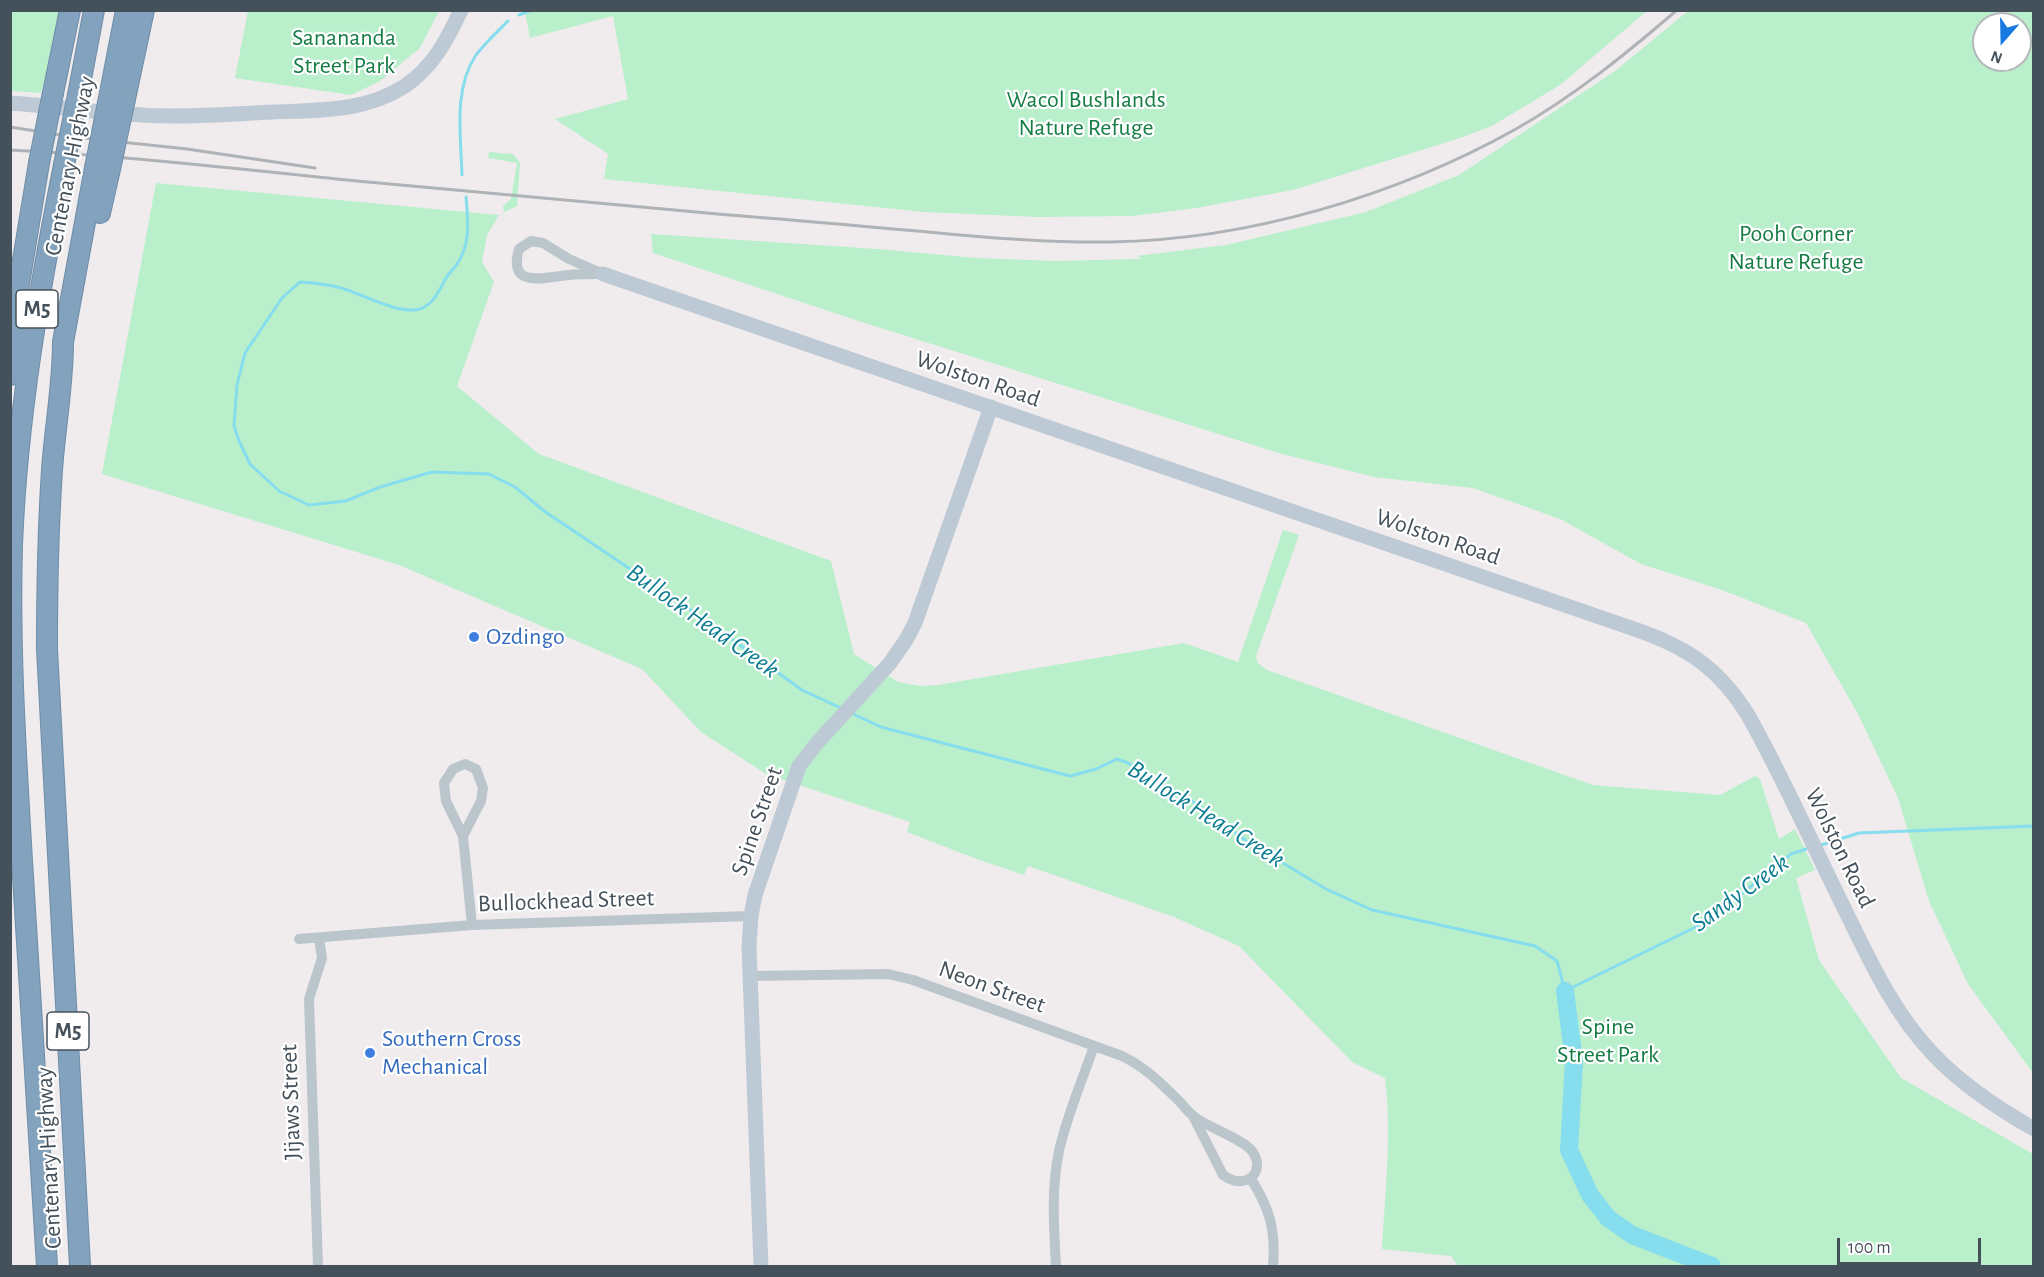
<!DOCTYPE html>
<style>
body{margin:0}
#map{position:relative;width:2044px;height:1277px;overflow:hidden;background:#f0eced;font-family:"Alegreya Sans",sans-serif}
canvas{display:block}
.frame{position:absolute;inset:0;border:12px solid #45515a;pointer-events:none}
.north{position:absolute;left:1972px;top:12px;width:60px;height:60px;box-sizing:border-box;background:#fff;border:2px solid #b5b9bd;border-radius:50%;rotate:200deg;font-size:16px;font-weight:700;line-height:24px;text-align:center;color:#45515a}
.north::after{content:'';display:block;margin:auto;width:21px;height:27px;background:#167ae0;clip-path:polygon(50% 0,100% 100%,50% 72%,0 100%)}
.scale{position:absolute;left:1837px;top:1238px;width:144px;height:27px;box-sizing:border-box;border:3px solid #45515a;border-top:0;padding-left:8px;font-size:18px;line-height:21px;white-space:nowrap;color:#45515a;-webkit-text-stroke:4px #fff;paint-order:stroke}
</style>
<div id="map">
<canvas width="2044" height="1277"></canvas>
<div class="frame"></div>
<div class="north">N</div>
<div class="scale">100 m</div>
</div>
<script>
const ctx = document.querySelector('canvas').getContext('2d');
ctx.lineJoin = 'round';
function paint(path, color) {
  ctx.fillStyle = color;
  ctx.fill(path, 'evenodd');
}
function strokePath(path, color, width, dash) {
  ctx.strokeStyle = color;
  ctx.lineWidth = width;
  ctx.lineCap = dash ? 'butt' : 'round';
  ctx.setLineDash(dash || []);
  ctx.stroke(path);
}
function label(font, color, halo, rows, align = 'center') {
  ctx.font = font + ' "Alegreya Sans",sans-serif';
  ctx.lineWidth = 4.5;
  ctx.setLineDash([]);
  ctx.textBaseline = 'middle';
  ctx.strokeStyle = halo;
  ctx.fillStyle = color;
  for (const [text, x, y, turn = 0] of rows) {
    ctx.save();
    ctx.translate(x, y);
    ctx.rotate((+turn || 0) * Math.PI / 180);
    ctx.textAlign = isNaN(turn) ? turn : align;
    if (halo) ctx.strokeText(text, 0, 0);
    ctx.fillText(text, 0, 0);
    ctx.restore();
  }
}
const green = new Path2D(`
 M10,11H61L52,78H45L41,93L11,91Z
 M248,11V10L439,11L420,48L380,81L351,95L235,78Z
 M525,11V10L1647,11L1560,85L1492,126L1457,139L1293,190L1196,208L1133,216L1037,217L924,212L604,179L608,154L555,119L628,99L613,16L530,38Z
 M1688,11H2033V1073L1968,984L1929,901L1898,798L1858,714L1806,623L1722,590L1641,564L1560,519L1473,488L1374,477L1282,454L868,324L653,253L651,234L878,249L976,258L1056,261L1137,259L1142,258L1136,256L1226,245L1366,212L1459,175L1615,71ZM1984,24H2020V60H1984Z
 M489,152L513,154L520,163L517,206L504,212L503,206L511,199L517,163L488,158Z
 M156,183L499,215L487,235L482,262L494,282L457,386L539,454L831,561L854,654L898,682L921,686L938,685L1184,643L1238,662L1283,530L1299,535L1256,656L1257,662L1267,670L1593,785L1720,795L1755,776L1760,779L1779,839L1795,829L1815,870L1796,878L1819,960L1901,1078L2033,1154V1266H1458L1451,1256L1382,1249C1385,1192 1392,1136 1385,1078L1352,1062L1239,946L1174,917L1028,866L1024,875L974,858L907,832L910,822L766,774L701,732L642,669L399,565L102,474Z`);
const stream = new Path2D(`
 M519,15L532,10
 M462,175C461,137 453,89 476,55C485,43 497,32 508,21
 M466,197C468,220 471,244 457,264C454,269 449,273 446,278C439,290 434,304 420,309C398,315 363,294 341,288C327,284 314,283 300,282L282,298L245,353L237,385L234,426L239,441L250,464L279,491L309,505L346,501L380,487L432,472L489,474L515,487L544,511L694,612L802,690L843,709
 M851,713L881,727L1070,776L1096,769L1117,759L1128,763L1195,803L1248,842L1326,889L1372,910L1535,946L1557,961L1565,991L1708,921L1791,854L1809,848
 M1818,846L1859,833L2034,826`);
const river = new Path2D(`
 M1565,991L1574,1061L1569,1150L1590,1195L1608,1218L1632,1235L1712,1266`);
const street = new Path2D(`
 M531,241L543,243L569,259L603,274C592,274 580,274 569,275C546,277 507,290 519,249Z
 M463,836L481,801L483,788L476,769L465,764L453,769L444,783L446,801L463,836L472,925
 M299,939L472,925L751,916
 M750,976L888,974L913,980L1122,1056C1145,1067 1162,1084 1180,1102C1185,1108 1190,1114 1196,1118C1210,1128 1244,1140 1252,1151C1267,1171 1246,1192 1223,1175L1193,1116
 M1251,1179C1270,1209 1276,1230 1273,1266
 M318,1266L309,999L322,958L319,938
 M1056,1266C1054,1228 1051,1189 1059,1151C1067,1115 1082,1081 1094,1046`);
const secondary = new Path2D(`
 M10,103C54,106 98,113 142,115C185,118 230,114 273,112C319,110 365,112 405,86C433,67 447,40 461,10
 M603,274L1640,631C1690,649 1720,670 1748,715C1784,779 1814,848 1847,914C1871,963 1894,1013 1932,1053C1961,1084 1997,1108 2034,1129
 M761,1266L749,946L751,916L755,895L799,766L817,743L890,663L906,640L915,623L991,407`);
const highway = new Path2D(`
 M53,93L70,10
 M78,95L94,10
 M109,98L126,10
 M125,99L144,10
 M100,213L110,169
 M10,375L17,296L39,163
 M47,1266C39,1131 30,996 22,861C16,756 9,650 12,545C17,416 39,291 64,165
 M80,1266L47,649C47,589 48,530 52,470C55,427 63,385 63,342L95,168`);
const rail = new Path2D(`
 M10,127L74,137L187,149L315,168
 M10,150C126,156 242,169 357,181C481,193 605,204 729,215C795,220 861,226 928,232C988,238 1049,243 1110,242C1248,240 1396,196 1516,129C1574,96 1626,54 1677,10`);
const highwayBridge = new Path2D(`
 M39,163L53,93
 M64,165L78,95
 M95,168L109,98
 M110,169L125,99`);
const markers = [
 [474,637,6,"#3f7fe0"],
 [370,1053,6,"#3f7fe0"]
];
const shields = [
 [37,309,42],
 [68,1031,42]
];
const shieldNames = [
 ["M5",37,309],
 ["M5",68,1031]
];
const parkNames = [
 ["Sanananda",344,38],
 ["Street Park",344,66],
 ["Wacol Bushlands",1086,100],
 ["Nature Refuge",1086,128],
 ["Pooh Corner",1796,234],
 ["Nature Refuge",1796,262],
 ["Spine",1608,1027],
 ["Street Park",1608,1055]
];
const streetNames = [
 ["Centenary Highway",70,166,-79],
 ["Wolston Road",978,379,19],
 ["Wolston Road",1438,537,19],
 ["Spine Street",757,821,-71],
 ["Wolston Road",1840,848,64],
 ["Bullockhead Street",566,901,-2],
 ["Neon Street",992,987,20],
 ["Jijaws Street",291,1102,-92],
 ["Centenary Highway",49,1158,-93]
];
const shopNames = [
 ["Ozdingo",486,637],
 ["Southern Cross",382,1039],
 ["Mechanical",382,1067]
];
const waterNames = [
 ["Bullock Head Creek",703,621,35],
 ["Bullock Head Creek",1206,814,32],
 ["Sandy Creek",1740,893,-36]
];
paint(green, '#b9efcb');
strokePath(stream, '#85dded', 3);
strokePath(river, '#85dded', 18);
strokePath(highway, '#6e8da9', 22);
strokePath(street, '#bbc5cc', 10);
strokePath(secondary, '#bdc9d4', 15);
strokePath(highway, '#83a2bd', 20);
strokePath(rail, '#afb2b7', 3);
strokePath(highwayBridge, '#6e8da9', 22, []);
strokePath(highwayBridge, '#83a2bd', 20);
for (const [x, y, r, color] of markers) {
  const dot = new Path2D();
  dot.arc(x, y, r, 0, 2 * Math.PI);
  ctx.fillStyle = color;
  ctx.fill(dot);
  strokePath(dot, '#fff', 2);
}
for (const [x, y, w] of shields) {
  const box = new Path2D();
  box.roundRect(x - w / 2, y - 19, w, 38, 4.5);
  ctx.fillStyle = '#fff';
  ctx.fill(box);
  strokePath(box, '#45515a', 1.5);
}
label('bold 22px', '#45515a', null, shieldNames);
label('24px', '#157c43', '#fff', parkNames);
label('24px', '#45515a', '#fff', streetNames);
label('24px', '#366cbe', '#fff', shopNames, 'left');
label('italic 26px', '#0b7d91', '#fff', waterNames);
</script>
